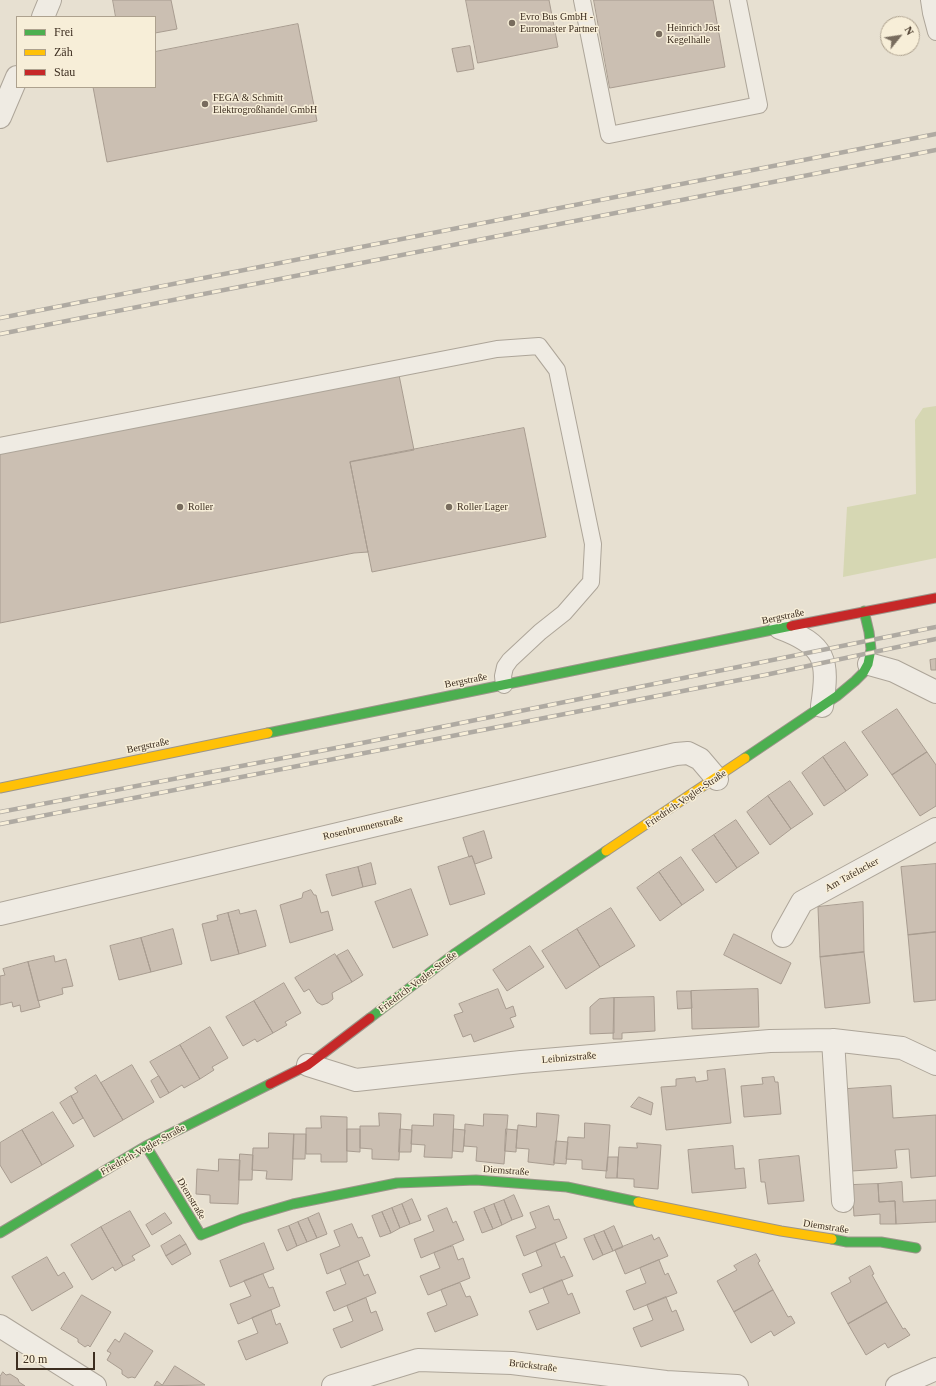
<!DOCTYPE html>
<meta charset="utf-8">
<style>
body{margin:0}
#map{position:relative;width:936px;height:1386px;overflow:hidden;background:#e7e0d1;font-family:"Times New Roman",serif}
canvas{display:block}
.legend{position:absolute;left:16px;top:16px;width:140px;height:72px;box-sizing:border-box;background:#f7eed8;border:1px solid #ada18e;margin:0;padding:5px 7px;list-style:none;font-size:12px;color:#3d2e20}
.legend li{display:flex;align-items:center;gap:8px;height:20px}
.legend b{width:20px;border:1px solid #ada18e}
.north{position:absolute;left:880px;top:16px;width:40px;height:40px;box-sizing:border-box;background:#f7eed8;border:1px solid #ada18e;border-radius:50%;rotate:60deg;font-size:11px;font-weight:700;line-height:16px;text-align:center;color:#3d2e20}
.north::after{content:'';display:block;margin:auto;width:14px;height:18px;background:#786c5e;clip-path:polygon(50% 0,100% 100%,50% 72%,0 100%)}
.scale{position:absolute;left:16px;top:1352px;width:79px;height:18px;box-sizing:border-box;border:2px solid #3d2e20;border-top:0;padding-left:5px;font-size:12px;line-height:14px;white-space:nowrap;color:#3d2e20;-webkit-text-stroke:3px #f7eed8;paint-order:stroke}
</style>
<div id="map">
<canvas width="936" height="1386"></canvas>
<ul class="legend">
<li><b style="height:5px;background:#4caf50"></b>Frei</li>
<li><b style="height:5px;background:#ffc107"></b>Zäh</li>
<li><b style="height:5px;background:#c62828"></b>Stau</li>
</ul>
<div class="north">N</div>
<div class="scale">20 m</div>
</div>
<script>
const ctx = document.querySelector('canvas').getContext('2d');
ctx.lineJoin = 'round';
function paint(path, color) {
  ctx.fillStyle = color;
  ctx.fill(path, 'evenodd');
}
function strokePath(path, color, width, dash) {
  ctx.strokeStyle = color;
  ctx.lineWidth = width;
  ctx.lineCap = dash ? 'butt' : 'round';
  ctx.setLineDash(dash || []);
  ctx.stroke(path);
}
function label(font, color, halo, rows, align = 'center') {
  ctx.font = font + ' "Times New Roman",serif';
  ctx.lineWidth = 3;
  ctx.setLineDash([]);
  ctx.textBaseline = 'middle';
  ctx.strokeStyle = halo;
  ctx.fillStyle = color;
  for (const [text, x, y, turn = 0] of rows) {
    ctx.save();
    ctx.translate(x, y);
    ctx.rotate((+turn || 0) * Math.PI / 180);
    ctx.textAlign = isNaN(turn) ? turn : align;
    if (halo) ctx.strokeText(text, 0, 0);
    ctx.fillText(text, 0, 0);
    ctx.restore();
  }
}
const green = new Path2D(`
 M936,406V558L843,577L847,507L916,494L915,420L923,408Z`);
const building = new Path2D(`
 M113,0H171L177,29L155,33V17H116Z
 M466,0H549L558,47L478,63Z
 M594,0H713L725,67L610,88Z
 M298,24L317,121L107,162L93,87H155V52Z
 M470,46L474,69L457,72L452,49Z
 M399,375L414,450L350,462L368,552L354,553L0,623V450Z
 M524,428L546,537L372,572L350,462Z
 M936,659V670H931L930,660Z
 M897,709L927,752L892,775L862,732Z
 M845,742L868,775L846,791L823,757Z
 M927,752L936,765V806L920,816L892,775Z
 M823,757L846,791L824,806L802,773Z
 M790,781L813,814L791,829L768,796Z
 M768,796L791,829L770,845L747,812Z
 M736,820L759,853L737,868L714,835Z
 M484,831L492,858L475,864L472,856L469,857L463,838Z
 M714,835L737,868L716,883L692,850Z
 M472,856L485,894L450,905L438,867Z
 M681,857L704,890L682,905L659,872Z
 M371,863L376,884L363,887L358,867Z
 M936,864V932L908,935L901,867Z
 M358,867L363,887L332,896L326,875Z
 M659,872L682,905L660,921L637,888Z
 M411,889L428,935L393,948L375,902Z
 M311,890L314,895H316L321,913L328,911L333,930L290,943L280,905L302,898L303,893Z
 M863,902L864,952L820,957L818,907Z
 M611,908L635,946L600,967L577,929Z
 M239,910L240,914L256,910L266,946L239,954L228,913Z
 M228,913L239,954L211,961L202,924L218,920L217,916Z
 M173,929L182,964L151,972L141,938Z
 M577,929L600,967L566,989L542,951Z
 M936,932V1000L914,1002L908,935Z
 M734,934L791,963L781,984L724,955Z
 M141,938L151,972L119,980L110,946Z
 M530,946L544,967L507,991L493,970Z
 M348,950L363,975L352,982L337,956Z
 M864,952L870,1003L825,1008L820,957Z
 M335,954L352,982L332,993L333,999L328,1003L322,1005L317,1002L309,989L304,992L295,978Z
 M54,956L55,962L66,959L73,986L62,988L63,994L38,1001L28,962Z
 M28,962L40,1007L21,1012L20,1005L13,1007L12,1002L0,1005V976L5,975L3,969Z
 M284,983L301,1013L285,1022L287,1025L273,1033L254,1001Z
 M498,989L506,1009L513,1006L516,1016L510,1018L514,1027L474,1042L471,1034L463,1037L454,1015L463,1012L459,1004Z
 M758,989L759,1027L692,1029L691,991Z
 M677,991H691L692,1008L678,1009Z
 M654,997L655,1031L622,1033V1039H613L614,998Z
 M614,998V1033L590,1034V1007L599,999Z
 M254,1001L273,1033L257,1042L255,1039L243,1046L226,1017Z
 M210,1027L228,1058L212,1067L214,1070L200,1079L180,1045Z
 M180,1045L200,1079L184,1088L182,1085L169,1093L150,1062Z
 M132,1065L154,1102L123,1120L101,1083Z
 M725,1069L731,1123L666,1130L661,1087L676,1086V1079L695,1077L696,1082L708,1080L707,1071Z
 M96,1075L123,1120L94,1137L71,1096L78,1092L75,1088Z
 M159,1076L169,1093L160,1098L151,1081Z
 M774,1077L775,1082H778L781,1114L744,1117L741,1086L763,1084L762,1078Z
 M891,1086L893,1118L936,1115V1176L911,1178L909,1149L895,1150L897,1168L852,1171L847,1089Z
 M71,1096L83,1118L73,1124L60,1103Z
 M639,1097L653,1103L651,1115L631,1107Z
 M53,1112L74,1146L42,1165L22,1130Z
 M379,1113L401,1114L399,1160L372,1159V1149L360,1148V1126H379Z
 M537,1113L559,1115L554,1165L528,1162L529,1149L516,1148L518,1125L536,1127Z
 M434,1114L454,1115L452,1158L424,1157L425,1145L411,1144L412,1125L433,1126Z
 M484,1114L508,1115L504,1164L476,1161L477,1147L464,1146L465,1124L483,1126Z
 M321,1116L347,1117V1162H321V1154H306V1128H321Z
 M585,1123L610,1125L607,1171L582,1169V1160L566,1159L568,1137L584,1138Z
 M347,1129H360V1152L347,1151Z
 M400,1129L412,1130L411,1152H399Z
 M454,1129L465,1130L463,1152L453,1151Z
 M506,1129L517,1130L516,1152L505,1151Z
 M22,1130L42,1165L11,1183L0,1165V1143Z
 M269,1133L294,1134L292,1180L266,1179L267,1171L252,1170L253,1148H268Z
 M294,1134H306L305,1159H293Z
 M556,1141L568,1142L566,1164L554,1163Z
 M637,1143L661,1145L658,1189L634,1187V1179L617,1178L619,1147L637,1148Z
 M733,1146L735,1169L744,1168L746,1188L692,1193L688,1150Z
 M240,1154L253,1155L252,1180H239Z
 M799,1156L804,1201L768,1204L765,1182H761L759,1160Z
 M608,1157H618L617,1178H606Z
 M219,1159L240,1160L238,1204L210,1203V1195L196,1194L197,1169L218,1171Z
 M902,1182L903,1202L936,1200V1222L896,1224L895,1201L879,1202L878,1184Z
 M878,1184L879,1202L895,1201L896,1224H880V1214L854,1216L852,1185Z
 M514,1195L523,1216L512,1220L504,1200Z
 M412,1199L421,1220L410,1224L402,1204Z
 M504,1200L512,1220L502,1225L494,1204Z
 M402,1204L410,1224L400,1228L392,1208Z
 M494,1204L502,1225L493,1229L484,1208Z
 M549,1206L554,1220L559,1219L567,1238L524,1256L516,1236L536,1228L530,1213Z
 M392,1208L400,1228L391,1233L382,1212Z
 M447,1208L453,1223L456,1221L464,1240L421,1258L414,1239L434,1231L428,1216Z
 M484,1208L493,1229L482,1233L474,1212Z
 M130,1211L150,1246L132,1256L135,1260L123,1266L101,1227Z
 M382,1212L391,1233L380,1237L372,1216Z
 M165,1213L172,1223L152,1235L146,1225Z
 M319,1213L327,1234L317,1238L308,1218Z
 M308,1218L317,1238L307,1242L298,1222Z
 M298,1222L307,1242L297,1246L289,1226Z
 M352,1224L358,1238L362,1237L370,1256L327,1274L320,1254L340,1246L334,1231Z
 M289,1226L297,1246L287,1251L278,1230Z
 M614,1226L623,1247L613,1251L604,1231Z
 M101,1227L123,1266L115,1271L113,1267L92,1280L71,1245Z
 M604,1231L613,1251L603,1255L594,1235Z
 M180,1235L186,1244L166,1256L161,1246Z
 M594,1235L603,1255L593,1260L584,1239Z
 M652,1235L654,1240L659,1237L668,1256L625,1274L615,1250Z
 M264,1243L274,1269L230,1287L220,1261Z
 M555,1243L561,1258L564,1256L573,1276L530,1293L522,1274L542,1266L536,1251Z
 M186,1244L191,1254L172,1265L166,1256Z
 M453,1246L458,1260L463,1258L470,1278L428,1295L420,1276L440,1268L434,1253Z
 M756,1254L760,1261L758,1263L773,1290L734,1312L717,1281L737,1270L734,1266Z
 M47,1257L58,1276L64,1272L73,1287L32,1311L12,1277Z
 M659,1260L665,1275L668,1273L677,1293L634,1310L626,1291L646,1283L640,1268Z
 M358,1261L364,1276L368,1274L376,1293L334,1311L326,1292L346,1284L340,1269Z
 M870,1266L874,1274L872,1275L887,1302L848,1324L831,1293L851,1282L849,1278Z
 M263,1274L269,1288L273,1287L280,1306L238,1324L230,1304L251,1296L244,1281Z
 M562,1280L568,1295L572,1293L580,1313L537,1330L529,1311L549,1303L543,1288Z
 M460,1283L466,1297L470,1296L478,1315L435,1332L427,1313L447,1305L441,1290Z
 M773,1290L788,1317L791,1316L795,1323L774,1336L771,1331L751,1343L734,1312Z
 M82,1295L111,1312L90,1347L88,1345L85,1347L78,1342V1339L61,1329Z
 M666,1297L672,1312L676,1310L684,1330L641,1347L633,1328L653,1320L647,1305Z
 M366,1298L371,1313L376,1311L383,1330L341,1348L333,1329L353,1321L347,1306Z
 M887,1302L903,1329L905,1328L910,1335L888,1348L885,1343L866,1355L848,1324Z
 M271,1310L276,1325L280,1323L288,1343L246,1360L238,1341L258,1333L252,1318Z
 M125,1333L153,1351L135,1378L132,1377L128,1378L122,1374V1370L107,1360L111,1353L107,1351L115,1339L119,1342Z
 M175,1366L205,1385L154,1386L157,1381L162,1385Z
 M3,1372L6,1375L10,1374L18,1379L19,1382L25,1386H0V1377Z`);
const lane = new Path2D(`
 M582,0L609,135L759,105L738,0
 M929,0L931,13L936,32
 M0,446L497,349L539,346L557,370L593,544L591,582L564,613L540,632L510,660L505,667L503,676L504,685`);
const street = new Path2D(`
 M43,17L50,0
 M0,117L17,77
 M780,628C826,645 829,660 822,706
 M869,664L894,671L936,692
 M0,914L676,754L688,753L700,759L717,779
 M783,936L802,902L936,829
 M833,1040L843,1201
 M308,1065L356,1080L521,1062L770,1041L833,1040L902,1048L936,1064
 M0,1326L95,1386
 M333,1386L418,1360L512,1363L666,1382L737,1386
 M897,1386L936,1369`);
const fast = new Path2D(`
 M268,733L791,626
 M745,758L837,696L855,681L863,673L868,664L871,649L869,632L864,611
 M370,1018L454,954L606,851
 M146,1146L201,1235L242,1219L293,1204L397,1183L476,1180L567,1187L638,1202
 M0,1233L146,1146L270,1084
 M832,1239L847,1242H881L916,1248`);
const slow = new Path2D(`
 M0,788L268,733
 M606,851L745,758
 M638,1202L781,1231L832,1239`);
const jam = new Path2D(`
 M791,626L936,598
 M270,1084L308,1065L370,1018`);
const rail = new Path2D(`
 M0,318L936,134
 M0,334L936,150
 M0,812L362,743L936,627
 M0,824L765,675L936,639`);
const markers = [
 [512,23,4,"#786c5e"],
 [659,34,4,"#786c5e"],
 [205,104,4,"#786c5e"],
 [180,507,4,"#786c5e"],
 [449,507,4,"#786c5e"]
];
const poiNames = [
 ["Evro Bus GmbH -",520,17],
 ["Euromaster Partner",520,29],
 ["Heinrich Jöst",667,28],
 ["Kegelhalle",667,40],
 ["FEGA & Schmitt",213,98],
 ["Elektrogroßhandel GmbH",213,110],
 ["Roller",188,507],
 ["Roller Lager",457,507]
];
const streetNames = [
 ["Bergstraße",783,617,-12],
 ["Bergstraße",466,681,-11],
 ["Bergstraße",148,746,-12],
 ["Friedrich-Vogler-Straße",686,799,-34],
 ["Rosenbrunnenstraße",363,828,-13],
 ["Am Tafelacker",852,875,-29],
 ["Friedrich-Vogler-Straße",418,982,-37],
 ["Leibnizstraße",569,1058,-5],
 ["Friedrich-Vogler-Straße",143,1150,-29],
 ["Diemstraße",506,1171,4],
 ["Diemstraße",191,1199,59],
 ["Diemstraße",826,1227,9],
 ["Brückstraße",533,1366,7]
];
paint(green, '#d6d7b3');
paint(building, '#cbbfb2');
strokePath(building, '#a89c90', 1);
strokePath(lane, '#ada599', 18);
strokePath(street, '#ada599', 24);
strokePath(fast, '#9c958a', 11);
strokePath(slow, '#9c958a', 11);
strokePath(jam, '#9c958a', 11);
strokePath(lane, '#efebe3', 16);
strokePath(street, '#efebe3', 22);
strokePath(fast, '#4caf50', 9);
strokePath(slow, '#ffc107', 9);
strokePath(jam, '#c62828', 9);
strokePath(rail, '#afaaa2', 4.5);
strokePath(rail, '#f7eed8', 3, [9]);
for (const [x, y, r, color] of markers) {
  const dot = new Path2D();
  dot.arc(x, y, r, 0, 2 * Math.PI);
  ctx.fillStyle = color;
  ctx.fill(dot);
  strokePath(dot, '#f7eed8', 1.5);
}
label('10px', '#3d2e20', '#f7eed8', poiNames, 'left');
label('10px', '#3d2e20', '#f7eed8', streetNames);
</script>
